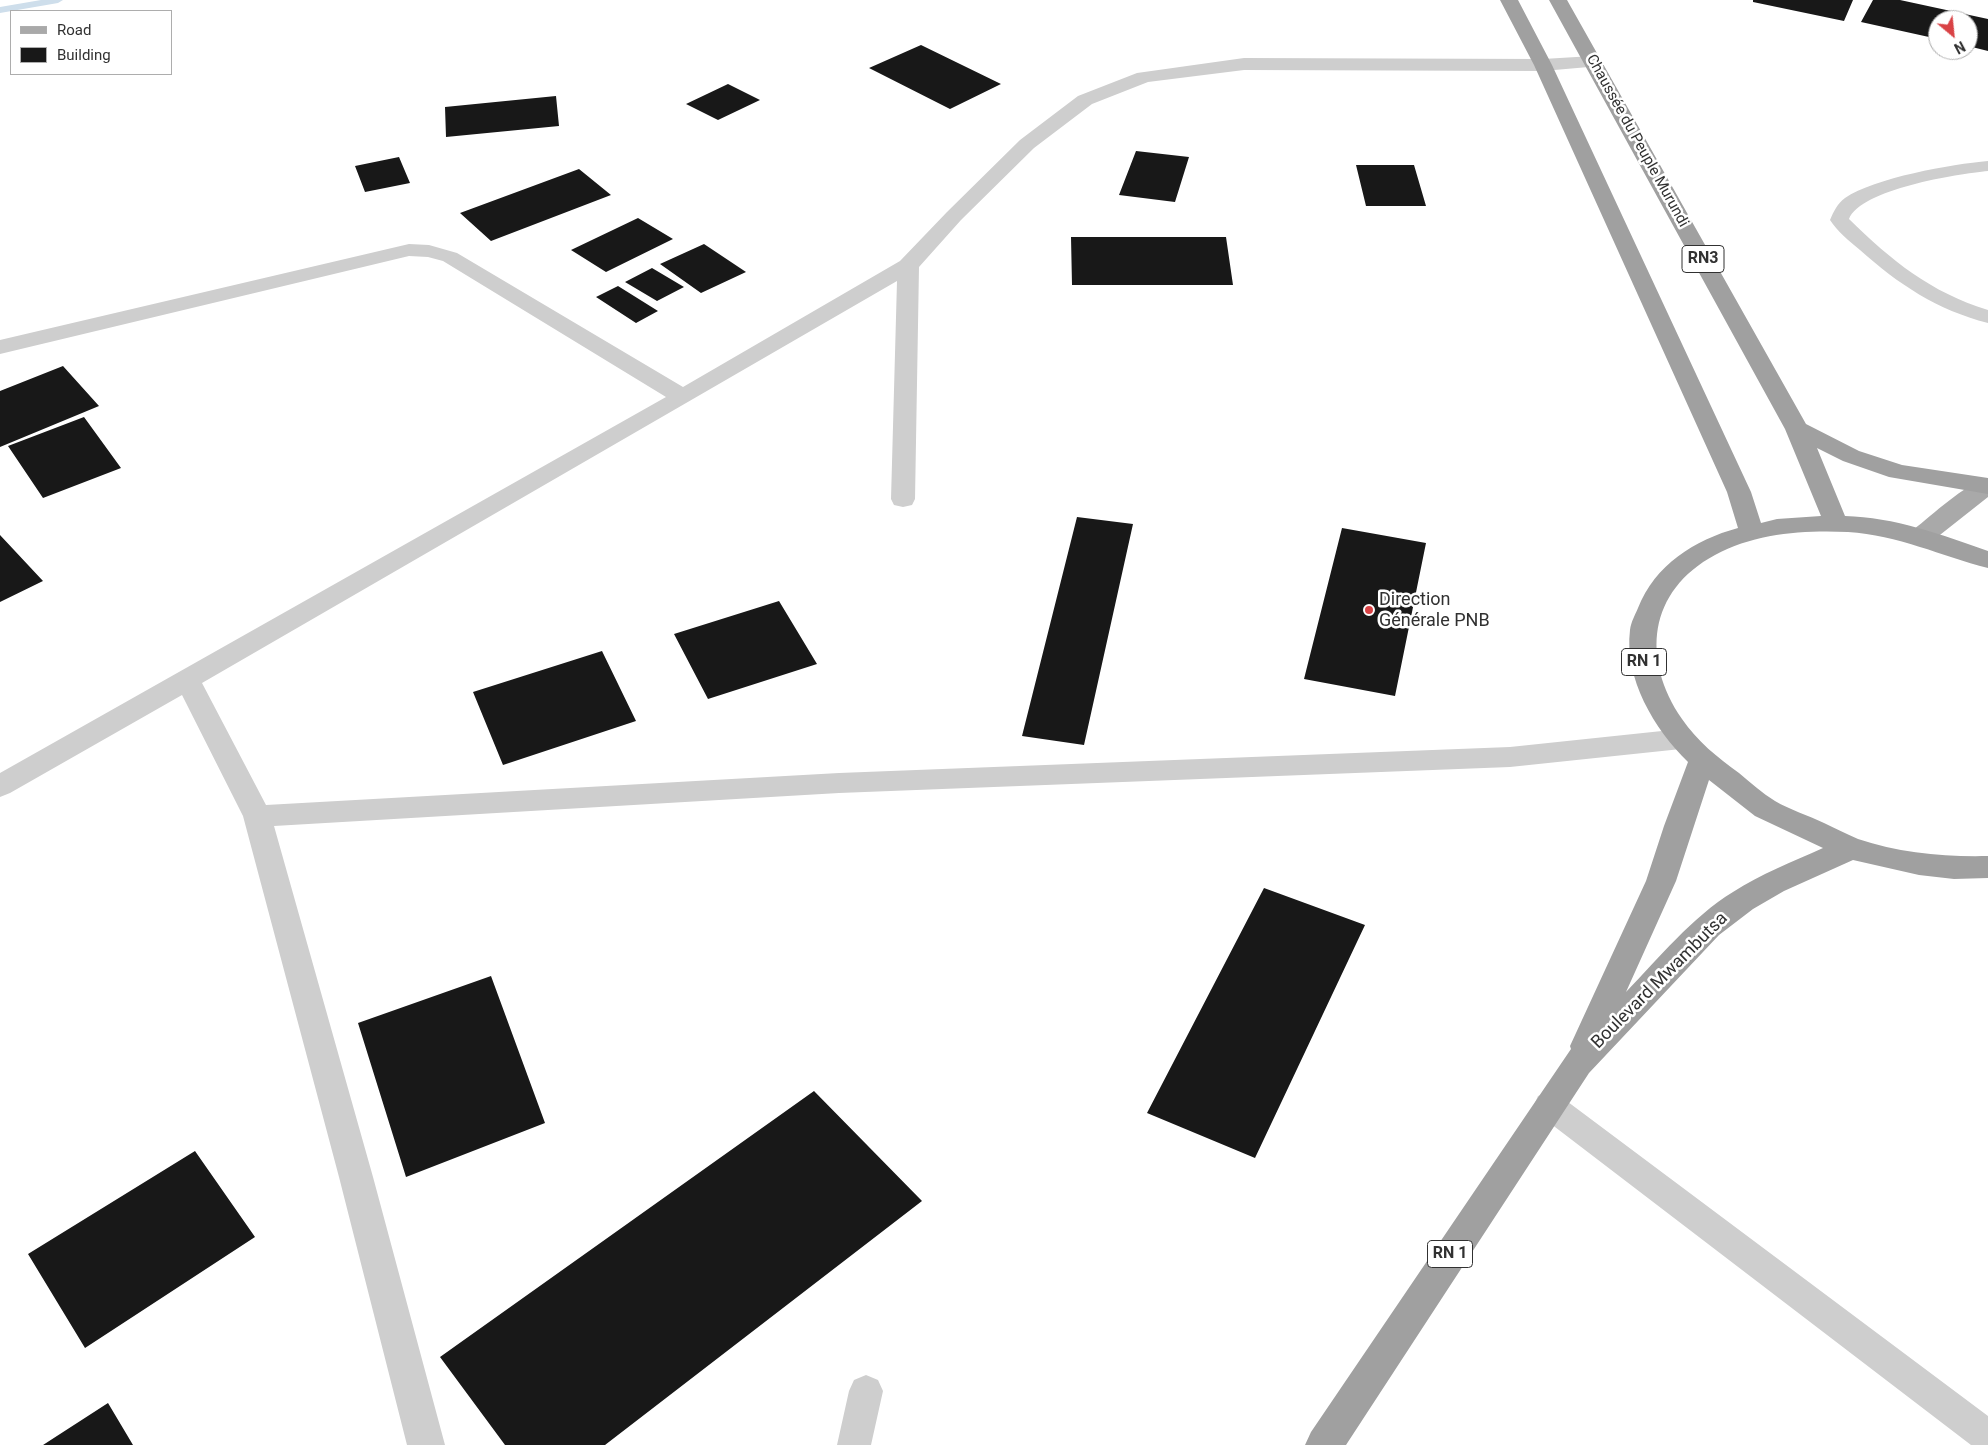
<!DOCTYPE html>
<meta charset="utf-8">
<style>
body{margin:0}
#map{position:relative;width:1988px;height:1445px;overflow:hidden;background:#fff;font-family:Roboto,sans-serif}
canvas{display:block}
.legend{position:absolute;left:10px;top:10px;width:162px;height:65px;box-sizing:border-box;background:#fff;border:1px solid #adadad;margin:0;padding:6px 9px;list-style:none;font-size:15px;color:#313131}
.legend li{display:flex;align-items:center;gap:10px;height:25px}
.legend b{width:25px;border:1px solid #adadad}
.north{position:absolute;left:1928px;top:10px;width:50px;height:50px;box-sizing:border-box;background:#fff;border:1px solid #adadad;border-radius:50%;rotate:152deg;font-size:14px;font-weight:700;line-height:20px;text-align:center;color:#313131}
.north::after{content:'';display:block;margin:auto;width:18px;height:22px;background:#d94245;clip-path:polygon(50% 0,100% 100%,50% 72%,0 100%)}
</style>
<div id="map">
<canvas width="1988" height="1445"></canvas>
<ul class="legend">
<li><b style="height:6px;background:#a9a9a9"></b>Road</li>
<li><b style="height:14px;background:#181818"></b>Building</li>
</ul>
<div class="north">N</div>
</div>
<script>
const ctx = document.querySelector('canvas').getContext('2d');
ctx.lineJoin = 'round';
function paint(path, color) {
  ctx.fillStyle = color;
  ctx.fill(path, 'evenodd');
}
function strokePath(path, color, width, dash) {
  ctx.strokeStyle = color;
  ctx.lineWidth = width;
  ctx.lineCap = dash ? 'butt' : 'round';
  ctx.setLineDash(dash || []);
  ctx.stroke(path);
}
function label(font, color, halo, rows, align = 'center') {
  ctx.font = font + ' Roboto,sans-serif';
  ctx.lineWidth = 5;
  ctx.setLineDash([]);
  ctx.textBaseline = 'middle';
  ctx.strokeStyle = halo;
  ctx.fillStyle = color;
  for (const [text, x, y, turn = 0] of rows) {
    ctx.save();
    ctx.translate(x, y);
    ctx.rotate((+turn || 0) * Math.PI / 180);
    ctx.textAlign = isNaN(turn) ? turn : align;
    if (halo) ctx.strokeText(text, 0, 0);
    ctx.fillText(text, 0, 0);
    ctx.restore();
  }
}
const stream = new Path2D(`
 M41,0H63L58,3L0,13V7Z`);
const building = new Path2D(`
 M1753,0H1853L1844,21L1753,2Z
 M1873,0H1900L1988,19V51L1968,46V20H1938V39L1861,22Z
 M921,45L1001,84L950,109L869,68Z
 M728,84L760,100L718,120L686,104Z
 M556,96L559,126L446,137L445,107Z
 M1136,151L1189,157L1175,202L1119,195Z
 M399,157L410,183L365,192L355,166Z
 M1356,165H1414L1426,206H1366Z
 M579,169L611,195L491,241L460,213Z
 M638,218L673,239L606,272L571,250Z
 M1071,237H1226L1233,285H1072Z
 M704,244L746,272L701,293L660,264Z
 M652,268L684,287L657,301L625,282Z
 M618,286L658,311L636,323L596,297Z
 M63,366L99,406L0,447V391Z
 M84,417L121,468L43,498L8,446Z
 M1077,517L1133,524L1084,745L1022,736Z
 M1342,528L1426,543L1395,696L1304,679Z
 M0,535L43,581L0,602Z
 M779,601L817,664L708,699L674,634Z
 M602,651L636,721L503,765L473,692Z
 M1264,888L1365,925L1255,1158L1147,1113Z
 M491,976L545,1123L406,1177L358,1023Z
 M814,1091L922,1201L605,1445H505L440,1357Z
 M195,1151L255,1237L85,1348L28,1254Z
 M108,1403L133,1445H43Z`);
const service = new Path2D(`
 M1988,161V171C1957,174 1861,189 1849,219C1892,261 1930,292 1988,310V323C1937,310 1898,284 1860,250C1849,241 1837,231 1830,220C1834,211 1837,204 1845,198C1874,178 1952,164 1988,161Z
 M1549,1092L1560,1096L1988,1416V1445H1971L1538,1114L1534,1105L1538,1096Z
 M866,1375L878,1380L883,1391L871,1445H837L849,1391L854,1380Z`);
const minor = new Path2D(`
 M1593,56L1600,58L1602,62L1600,66L1543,71L1244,70L1148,82L1092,104L1034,148L961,220L919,267L915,499L912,505L903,507L894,505L891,499L897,281L202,683L266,805L839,773L1510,747L1681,729L1691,732L1695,739L1691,746L1681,749L1510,767L839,793L274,826L373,1177L445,1445H407L339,1177L243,816L182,695L10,793L0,797V773L666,397L443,261L428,257L409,256L0,354V340L409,244L429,245L457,253L683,387L900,261L947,212L1020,140L1078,96L1137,73L1244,58L1543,59Z`);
const primary = new Path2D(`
 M1988,478V497L1931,542L1922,544L1913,542L1910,536L1913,530C1934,514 1963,485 1988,478Z`);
const trunk = new Path2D(`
 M1500,0H1518L1552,65L1751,492L1761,523L1777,519L1821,516L1785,429L1549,0H1567L1806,424L1859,451L1902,465L1988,478V494L1889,477L1843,461L1817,448L1845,516C1894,517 1943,535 1988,551V568C1941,556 1898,535 1848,532C1805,530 1755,533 1715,555C1648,591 1641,659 1682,719C1697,741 1718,758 1739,773C1751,783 1762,793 1775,801C1790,810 1808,815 1824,823C1835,828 1846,834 1858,839C1899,853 1944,857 1988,856V878L1954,879L1919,875L1853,860L1784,891L1753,909L1719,935L1589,1073L1346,1445H1305L1311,1432L1571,1049L1570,1046L1646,881L1664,826L1688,762C1654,729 1624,678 1630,630C1631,622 1635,615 1638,608C1655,565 1694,540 1738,528L1727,492L1534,65ZM1709,780L1755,816L1823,848C1792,862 1761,874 1733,892C1692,917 1659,958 1626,992L1676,881Z`);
const markers = [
 [1369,610,5,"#d94245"]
];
const farStreetnames = [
 ["Chaussée du Peuple Murundi",1637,141,61]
];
const shields = [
 [1703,259,42],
 [1644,662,45],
 [1450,1254,45]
];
const shieldNames = [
 ["RN3",1703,259],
 ["RN 1",1644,662],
 ["RN 1",1450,1254]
];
const poiNames = [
 ["Direction",1379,600],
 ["Générale PNB",1379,621]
];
const streetNames = [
 ["Boulevard Mwambutsa",1660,981,-45]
];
paint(stream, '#cedeeb');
paint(building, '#181818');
paint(service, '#cecece');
paint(minor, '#cecece');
paint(primary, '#a9a9a9');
paint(trunk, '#a0a0a0');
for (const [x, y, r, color] of markers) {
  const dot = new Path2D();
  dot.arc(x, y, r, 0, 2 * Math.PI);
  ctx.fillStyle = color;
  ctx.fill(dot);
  strokePath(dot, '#fff', 2);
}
label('15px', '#313131', '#fff', farStreetnames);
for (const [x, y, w] of shields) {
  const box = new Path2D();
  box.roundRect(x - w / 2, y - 13.5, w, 27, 4);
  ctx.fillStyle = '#fff';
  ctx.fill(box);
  strokePath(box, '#313131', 1);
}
label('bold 16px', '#313131', null, shieldNames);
label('18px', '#313131', '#fff', poiNames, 'left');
label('18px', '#313131', '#fff', streetNames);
</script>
